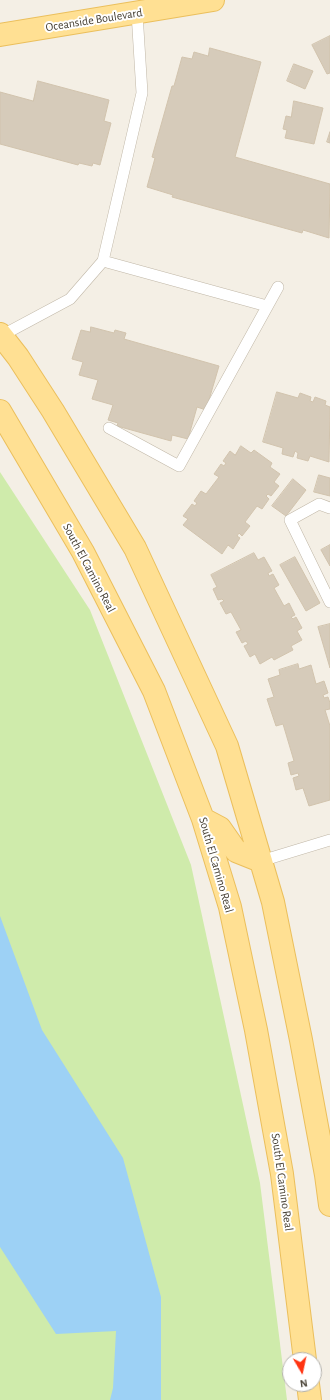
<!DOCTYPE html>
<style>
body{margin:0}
#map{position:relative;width:330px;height:1400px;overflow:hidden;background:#f4efe5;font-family:"Alegreya Sans",sans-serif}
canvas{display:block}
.north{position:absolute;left:282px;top:1352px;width:40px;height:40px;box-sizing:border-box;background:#fff;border:1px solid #b5b3ae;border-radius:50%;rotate:171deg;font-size:11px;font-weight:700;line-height:16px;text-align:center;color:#474034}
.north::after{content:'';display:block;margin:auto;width:14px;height:18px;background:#ff3411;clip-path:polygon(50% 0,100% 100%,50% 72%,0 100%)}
</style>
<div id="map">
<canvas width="330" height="1400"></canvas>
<div class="north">N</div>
</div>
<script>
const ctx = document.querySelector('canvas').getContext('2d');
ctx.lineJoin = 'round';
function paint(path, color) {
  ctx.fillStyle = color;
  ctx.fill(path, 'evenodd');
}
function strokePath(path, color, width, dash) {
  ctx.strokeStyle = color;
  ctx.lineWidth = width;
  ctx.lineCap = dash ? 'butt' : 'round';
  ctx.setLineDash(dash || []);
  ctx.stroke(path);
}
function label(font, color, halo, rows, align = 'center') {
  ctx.font = font + ' "Alegreya Sans",sans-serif';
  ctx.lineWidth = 4;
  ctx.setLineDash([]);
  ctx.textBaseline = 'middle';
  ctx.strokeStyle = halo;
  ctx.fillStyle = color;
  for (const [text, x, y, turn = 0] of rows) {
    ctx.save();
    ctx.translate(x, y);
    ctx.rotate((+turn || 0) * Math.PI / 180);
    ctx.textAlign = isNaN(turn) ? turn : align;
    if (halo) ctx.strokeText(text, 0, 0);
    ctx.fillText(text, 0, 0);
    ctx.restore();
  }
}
const green = new Path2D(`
 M0,472L90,610L191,865L260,1183L287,1400H0Z`);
const water = new Path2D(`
 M0,916L42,1030L123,1158L161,1297V1400H110L113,1388L116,1331L56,1334L0,1247Z`);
const building = new Path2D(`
 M330,36V73L327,74L312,45Z
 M210,48L261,62L235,157L330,184L329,238L303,230L302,233L172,197L173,195L147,187L155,158L152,157L172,86H174L182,57L192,59L194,52L208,56Z
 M294,64L313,71L305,89L287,81Z
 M38,81L109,100L104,121L111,123L100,165L93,163L92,166L79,163L78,165L0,144V92L33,101Z
 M294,101L323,108L314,144L285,138L287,130L283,129L286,116L291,117Z
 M330,132V143L327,142Z
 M91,327L114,333L115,330L126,333L124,339L219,366L206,410L197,407L188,439L172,435L171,441L117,426L118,423L108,420L113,405L92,399L98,380L79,375L83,362L72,359L81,330L90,332Z
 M277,392L298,398L300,393L311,397L310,401L313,402L315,397L326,401L325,405L330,407L329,462L310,456L308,461L297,458L298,453L295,451L293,457L282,454L283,448L263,442Z
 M241,446L251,453L254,450L272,463L270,467L280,474L274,482L279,486L271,496L268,494L266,496L269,499L262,509L257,506L245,522L250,526L242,536L239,533L237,536L240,538L233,549L228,545L222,554L183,525L188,519L183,516L192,504L195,506L197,503L194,501L201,491L206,494L219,477L214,474L221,464L224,466L226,463L223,461L230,451L235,455Z
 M319,475L330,478V496L314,492Z
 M293,479L306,490L286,516L272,506Z
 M330,545V566L321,550Z
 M254,553L258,560L264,557L272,571L268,573L269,576L273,574L279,585L274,588L284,606L289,603L295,615L291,617L293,619L296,617L302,628L297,631L302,640L291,646L293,650L274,660L272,657L260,664L255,654L250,657L244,646L248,644L246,641L242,643L236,632L241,630L231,612L226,614L220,603L224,601L222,599L218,600L213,589L217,587L211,575Z
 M295,557L320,603L306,611L280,565Z
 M330,624V668L318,627Z
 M298,664L299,669L311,665L316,684L324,681L328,693L323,695L324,698L328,697L330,703V709L325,710L330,726V800L309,806L303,788L296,790L293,778L299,776L298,773L291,775L288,763L294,761L283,724L276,726L267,699L274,697L268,679L280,675L279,670Z`);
const service = new Path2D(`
 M103,261L267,306
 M1,336L70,299L103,261L142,93L137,13
 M109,428L179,466L278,287
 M330,508L319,504L290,520L330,602
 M261,861L330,840`);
const primary = new Path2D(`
 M0,35L213,0
 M0,334L18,357L53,411L135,548L227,746L273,902L301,1040L326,1175L330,1205
 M0,411L83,552L154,691L203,819L230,907L256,1030L282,1174L305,1360
 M203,819L220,828L236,851L261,861
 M308,1384L310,1400`);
const streetNames = [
 ["Oceanside Boulevard",94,20,-9],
 ["South El Camino Real",89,568,62],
 ["South El Camino Real",216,865,74],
 ["South El Camino Real",282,1182,82]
];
paint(green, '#cfebab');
paint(water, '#9dd1f5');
paint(building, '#d6cbba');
strokePath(building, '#d1c3ad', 1);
strokePath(service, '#c0b7a7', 12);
strokePath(primary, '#ebbf5c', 24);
strokePath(service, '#fff', 11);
strokePath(primary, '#ffe093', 22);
label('12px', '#474034', '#fff', streetNames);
</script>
